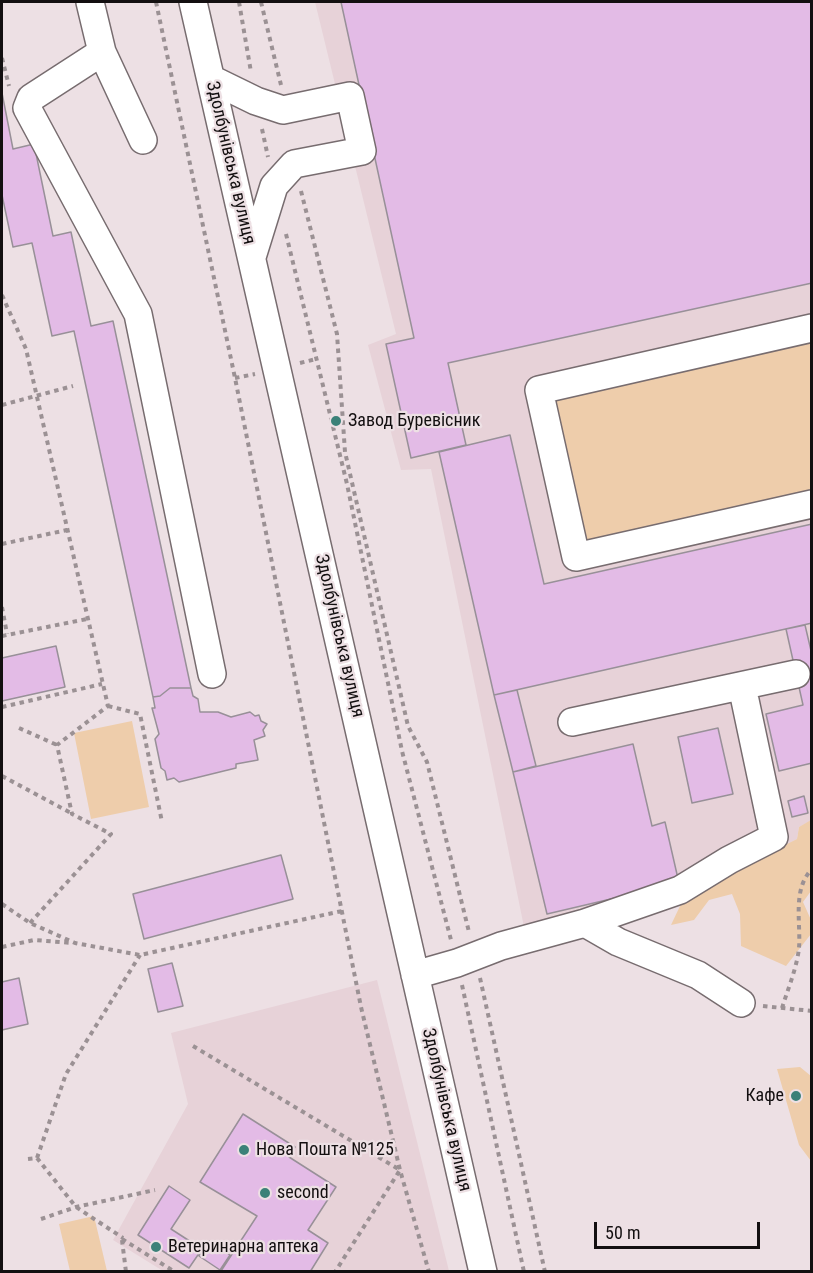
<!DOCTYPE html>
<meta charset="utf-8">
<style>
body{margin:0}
#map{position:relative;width:813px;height:1273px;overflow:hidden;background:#ede0e4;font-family:"Roboto Condensed",sans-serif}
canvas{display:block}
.frame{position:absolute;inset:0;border:3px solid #130f10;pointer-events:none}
.scale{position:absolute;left:594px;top:1222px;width:166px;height:27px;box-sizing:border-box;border:3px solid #130f10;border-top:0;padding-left:8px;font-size:18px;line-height:21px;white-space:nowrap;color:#130f10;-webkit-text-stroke:4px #ede0e4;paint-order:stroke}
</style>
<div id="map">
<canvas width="813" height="1273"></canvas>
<div class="frame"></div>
<div class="scale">50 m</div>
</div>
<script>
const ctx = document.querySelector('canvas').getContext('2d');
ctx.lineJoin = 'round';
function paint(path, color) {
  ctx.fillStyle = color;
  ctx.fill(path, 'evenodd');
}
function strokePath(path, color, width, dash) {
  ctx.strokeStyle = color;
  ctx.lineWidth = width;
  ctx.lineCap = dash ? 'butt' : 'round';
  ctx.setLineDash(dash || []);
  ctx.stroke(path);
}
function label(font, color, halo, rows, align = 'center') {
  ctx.font = font + ' "Roboto Condensed",sans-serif';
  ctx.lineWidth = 4.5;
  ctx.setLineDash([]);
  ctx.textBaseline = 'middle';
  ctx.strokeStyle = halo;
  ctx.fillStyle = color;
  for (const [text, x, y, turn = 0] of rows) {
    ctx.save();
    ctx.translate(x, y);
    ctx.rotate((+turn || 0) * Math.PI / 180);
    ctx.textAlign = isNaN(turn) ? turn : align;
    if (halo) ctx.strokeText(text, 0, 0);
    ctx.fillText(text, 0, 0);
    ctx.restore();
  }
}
const built = new Path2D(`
 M315,2H811L812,820L799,827L797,839L723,876L524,927L431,469L401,470L368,345L396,334Z
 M377,980L449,1271H163L113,1240L188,1104L171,1033Z`);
const green = new Path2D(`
 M811,336V491L583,543L551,397Z
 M132,721L149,807L91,819L74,733Z
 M811,820V891L803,902L811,920V934L786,966L741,946L740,914L732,894L709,900L694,920L671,925L680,906L723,876L797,839L799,827Z
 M800,1067L811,1076V1161L799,1145L777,1069Z
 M94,1216L107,1271H70L59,1224Z`);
const building = new Path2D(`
 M341,2H812V283L448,363L466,445L411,458L386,344L414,338Z
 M2,93L13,149L34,144L53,236L71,232L91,326L113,321L191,688H170L160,696L153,697L74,331L52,336L32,243L13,247L2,195Z
 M510,435L544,584L812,524V623L494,695L439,452Z
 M805,625L812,655V763L779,771L766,714L803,705L786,629Z
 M56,646L65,687L2,701V658Z
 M170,688H191L193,696L198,699L200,712H218L231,717L250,712L255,716L259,715L261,721L267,724L263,730L265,736L254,740L258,760L236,764V768L179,782L174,778L167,780L165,771L161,768L155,739L159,734L152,708H155L153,697L160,696Z
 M517,690L536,766L513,772L494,695Z
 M718,728L733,794L692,803L678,737Z
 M633,744L652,826L665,822L679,883L547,914L513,772Z
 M804,796L808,813L792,817L788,801Z
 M281,855L293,899L144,939L133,894Z
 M172,963L183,1006L158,1012L148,969Z
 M19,978L28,1024L2,1030V982Z
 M243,1114L295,1147L289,1157L336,1187L308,1230L328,1243L310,1272L221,1271L257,1216L200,1182Z
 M169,1186L190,1200L171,1229L202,1249L189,1268L138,1235Z
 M209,1241L230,1255L220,1270L199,1256Z`);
const path = new Path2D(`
 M156,2L235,378L361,1007L400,1170L429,1272
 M239,2L251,72
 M261,2L281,85
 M2,58L9,86
 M262,129L268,157
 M301,191L337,334L345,452L408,726L427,762L469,932
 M286,234L347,484L402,751L451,940
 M2,295L26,349L108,706
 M300,363L316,359
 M235,378L255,374
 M2,405L73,386
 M2,544L67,530
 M2,607L7,634
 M2,636L87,619
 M108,706L140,714L162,822
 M2,707L102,684
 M19,728L57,745
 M2,776L71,813
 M2,904L30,923L75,943L140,955L342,911
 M30,923L111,834L72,814L57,745L108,706
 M2,947L34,940L72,943
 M480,978L545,1272
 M462,985L524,1272
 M763,1006L812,1011
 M782,1008C788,989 797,967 799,948C801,923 792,889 812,869
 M193,1046L400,1170L335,1272
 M37,1158L66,1074L140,955
 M28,1159L37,1158L76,1207L123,1238
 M41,1219L76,1207L155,1190
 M122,1239L175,1272
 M122,1240L126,1272`);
const minor = new Path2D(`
 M90,2L102,52L31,98L27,108L138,314L212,674
 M193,2L483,1272
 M102,52L143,140
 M211,79L256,101L283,110L350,96L362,151L294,164L274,186L252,257
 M812,328L539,390L576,557L812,504
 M572,722L796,674
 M585,923L618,942L698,975L741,1003
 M415,975L457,963L501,946L585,923L680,890L729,860L774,837L742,686`);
const markers = [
 [336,421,6,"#3b8178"],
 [796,1096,6,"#3b8178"],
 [244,1150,6,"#3b8178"],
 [265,1193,6,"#3b8178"],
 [156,1247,6,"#3b8178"]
];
const streetNames = [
 ["Здолбунівська вулиця",230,163,77],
 ["Здолбунівська вулиця",339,636,77],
 ["Здолбунівська вулиця",446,1110,77]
];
const poiNames = [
 ["Завод Буревісник",348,421],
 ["Кафе",784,1096,"right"],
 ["Нова Пошта №125",256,1150],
 ["second",277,1193],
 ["Ветеринарна аптека",168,1247]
];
paint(built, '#e7d2d8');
paint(green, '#eecdab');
paint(building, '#e3bbe6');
strokePath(building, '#989098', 1.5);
strokePath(minor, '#776c6f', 30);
strokePath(path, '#9b9194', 4, [4.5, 4.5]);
strokePath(minor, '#fff', 27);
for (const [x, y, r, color] of markers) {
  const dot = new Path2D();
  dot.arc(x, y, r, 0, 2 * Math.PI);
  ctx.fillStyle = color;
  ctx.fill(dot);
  strokePath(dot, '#ede0e4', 2);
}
label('18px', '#130f10', '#ede0e4', streetNames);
label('18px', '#130f10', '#ede0e4', poiNames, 'left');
</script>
